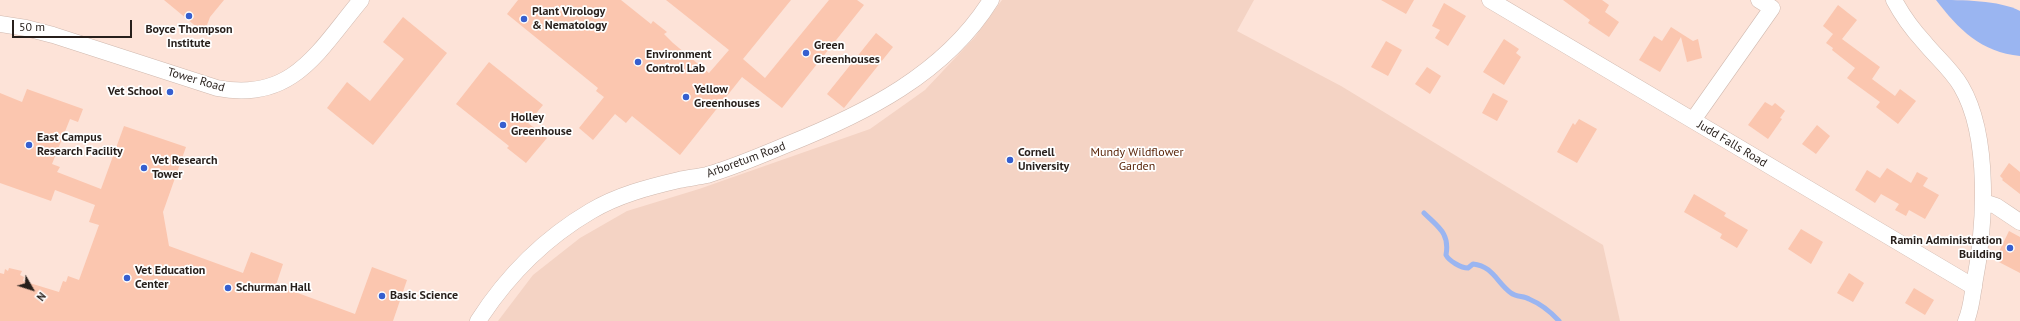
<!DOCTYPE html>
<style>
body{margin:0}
#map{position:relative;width:2020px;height:321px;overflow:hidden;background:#fef0e9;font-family:"PT Sans",sans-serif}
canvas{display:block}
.north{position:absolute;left:12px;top:269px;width:40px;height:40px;-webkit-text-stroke:3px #fff;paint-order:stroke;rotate:129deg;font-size:11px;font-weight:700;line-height:16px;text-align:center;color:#271f1b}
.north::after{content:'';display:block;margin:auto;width:14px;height:18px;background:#271f1b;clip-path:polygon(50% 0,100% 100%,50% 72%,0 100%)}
.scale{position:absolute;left:12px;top:20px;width:120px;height:18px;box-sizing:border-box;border:2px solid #271f1b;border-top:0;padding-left:5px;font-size:12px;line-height:14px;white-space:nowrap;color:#271f1b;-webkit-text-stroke:3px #fff;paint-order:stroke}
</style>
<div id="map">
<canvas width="2020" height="321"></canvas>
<div class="north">N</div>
<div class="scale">50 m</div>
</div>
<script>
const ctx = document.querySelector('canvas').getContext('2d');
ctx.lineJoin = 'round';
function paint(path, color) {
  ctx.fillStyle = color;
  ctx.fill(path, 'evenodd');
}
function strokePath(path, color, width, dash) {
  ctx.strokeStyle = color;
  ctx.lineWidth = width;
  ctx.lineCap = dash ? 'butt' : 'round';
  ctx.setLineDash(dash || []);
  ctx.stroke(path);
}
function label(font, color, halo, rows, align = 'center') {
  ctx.font = font + ' "PT Sans",sans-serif';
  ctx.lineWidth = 3.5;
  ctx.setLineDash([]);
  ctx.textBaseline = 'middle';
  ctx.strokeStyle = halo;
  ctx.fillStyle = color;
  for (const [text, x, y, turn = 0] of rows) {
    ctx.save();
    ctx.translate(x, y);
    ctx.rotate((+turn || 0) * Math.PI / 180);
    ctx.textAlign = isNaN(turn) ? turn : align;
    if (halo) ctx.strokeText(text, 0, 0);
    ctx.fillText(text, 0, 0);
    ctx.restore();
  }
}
const built = new Path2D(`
 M0,0H2020V321H0Z`);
const green = new Path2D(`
 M1002,0H1254L1237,31L1341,86L1603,245L1620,321H498L533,275L580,238L627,211L699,189L870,129L925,90L975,37Z`);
const water = new Path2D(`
 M1936,0C1962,0 1999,0 2020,11V56C1981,52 1959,30 1936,0Z`);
const stream = new Path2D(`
 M1424,213C1438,227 1450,233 1446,255C1449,261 1461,268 1468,268L1473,264C1493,266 1497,283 1511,293C1516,297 1524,296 1529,299C1541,304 1550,311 1559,321`);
const building = new Path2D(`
 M164,0H224L210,17L204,33Z
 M518,0H621L651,24L653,21L667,32L664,34L673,43L709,73L729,50L666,0H791L743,59L765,78L829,0H857L864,5L782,108L742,77L680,155L632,116L626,123L615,114L593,140L579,128L604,97L596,91L598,88L507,14Z
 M1381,0H1414L1406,14Z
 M1563,0H1602L1609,5L1605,12L1619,22L1609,37L1588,23L1590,20Z
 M1444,3L1466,16L1448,46L1435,38L1440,30L1432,26Z
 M1838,5L1857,20L1842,39L1880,67L1872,79L1895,96L1900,89L1916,101L1898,124L1876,107L1880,102L1847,78L1855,68L1832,50L1833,48L1826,43L1833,34L1823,26Z
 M403,17L447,53L373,145L327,108L347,82L370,101L404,59L383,42Z
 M1671,27L1693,41L1698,39L1702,58L1687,62L1681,37L1660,72L1639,60L1654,36L1662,41Z
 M876,33L893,47L844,108L827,94Z
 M1504,39L1519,49L1516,53L1521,57L1504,85L1483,72Z
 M1386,41L1402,50L1388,76L1371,67Z
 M489,62L543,105L528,123L547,138L526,163L507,148L509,146L456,104Z
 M1427,67L1441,76L1430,94L1415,84Z
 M27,89L83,109L78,122L70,119L52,164L60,167L57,172L101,189L124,126L186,147L163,212L169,246L243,273L251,252L283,264L276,285L355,314L372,267L407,280L393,321H0V273L4,274L5,269L8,271L9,268L22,271L20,275L24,277L23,281L59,292L63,281L66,282L68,276L79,280L99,225L89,222L95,205L55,190L51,201L0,183V93L22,102Z
 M1493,93L1508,101L1497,121L1482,113Z
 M1765,102L1772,106L1775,103L1785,111L1780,118L1782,119L1768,139L1748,125Z
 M1579,119L1597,129L1577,163L1557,152L1573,123L1575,125Z
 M1817,125L1830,136L1816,154L1802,144Z
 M2009,163L2020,172V194L2002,180L2003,179L2000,176Z
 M1887,168L1911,183L1917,172L1928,178L1923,186L1939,195L1925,219L1909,210L1906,216L1895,210L1899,204L1881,194L1875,203L1855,190L1867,170L1880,178Z
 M1694,194L1726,213L1724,216L1748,230L1737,248L1720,238L1722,234L1684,212Z
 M1801,229L1823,242L1811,264L1788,249Z
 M2009,231L2020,237V273L1995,260Z
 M1849,273L1864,283L1853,302L1837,293Z
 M1914,288L1934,300L1925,315L1905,303Z`);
const minor = new Path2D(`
 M1490,0L1974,287
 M1894,0C1902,15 1912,29 1924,42C1936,57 1951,69 1961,86C1991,137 1985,229 1974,285C1972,297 1971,310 1966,321
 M0,24L26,28L53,35L217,88C293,103 319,50 361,0
 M1693,120L1772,8L1759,0
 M1984,202L1996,206L2020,222
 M478,321C507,276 545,238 591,211C618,195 649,187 679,180C688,178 698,177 707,175C734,167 760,156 786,145C864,114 945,74 991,0`);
const markers = [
 [189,16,4,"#365fcf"],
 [524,19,4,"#365fcf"],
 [806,53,4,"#365fcf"],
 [638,62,4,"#365fcf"],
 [170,92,4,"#365fcf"],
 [686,97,4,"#365fcf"],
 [503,125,4,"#365fcf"],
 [29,145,4,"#365fcf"],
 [1010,160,4,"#365fcf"],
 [144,168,4,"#365fcf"],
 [2010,248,4,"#365fcf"],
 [127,278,4,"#365fcf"],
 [228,288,4,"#365fcf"],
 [382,296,4,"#365fcf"]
];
const poiNames = [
 ["Plant Virology",532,12],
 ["& Nematology",532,26],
 ["Boyce Thompson",189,30,"center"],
 ["Institute",189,44,"center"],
 ["Green",814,46],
 ["Greenhouses",814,60],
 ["Environment",646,55],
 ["Control Lab",646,69],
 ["Yellow",694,90],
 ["Greenhouses",694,104],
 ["Vet School",162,92,"right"],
 ["Holley",511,118],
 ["Greenhouse",511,132],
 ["East Campus",37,138],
 ["Research Facility",37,152],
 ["Cornell",1018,153],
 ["University",1018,167],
 ["Vet Research",152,161],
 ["Tower",152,175],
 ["Ramin Administration",2002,241,"right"],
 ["Building",2002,255,"right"],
 ["Vet Education",135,271],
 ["Center",135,285],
 ["Schurman Hall",236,288],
 ["Basic Science",390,296]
];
const streetNames = [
 ["Tower Road",196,80,16],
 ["Judd Falls Road",1732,144,31],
 ["Arboretum Road",746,160,-20]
];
const parkNames = [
 ["Mundy Wildflower",1137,153],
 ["Garden",1137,167]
];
paint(built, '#fde3d8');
paint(green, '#f4d3c4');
paint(water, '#9ab5f1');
strokePath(stream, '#9ab5f1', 5);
paint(building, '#fbc6af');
strokePath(minor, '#d0b9af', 17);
strokePath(minor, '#fff', 16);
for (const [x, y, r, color] of markers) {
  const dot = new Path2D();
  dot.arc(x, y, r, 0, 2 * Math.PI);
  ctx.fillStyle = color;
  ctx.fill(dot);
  strokePath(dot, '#fff', 1.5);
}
label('bold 12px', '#271f1b', '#fff', poiNames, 'left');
label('12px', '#271f1b', '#fff', streetNames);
label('12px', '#5a2509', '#fff', parkNames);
</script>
